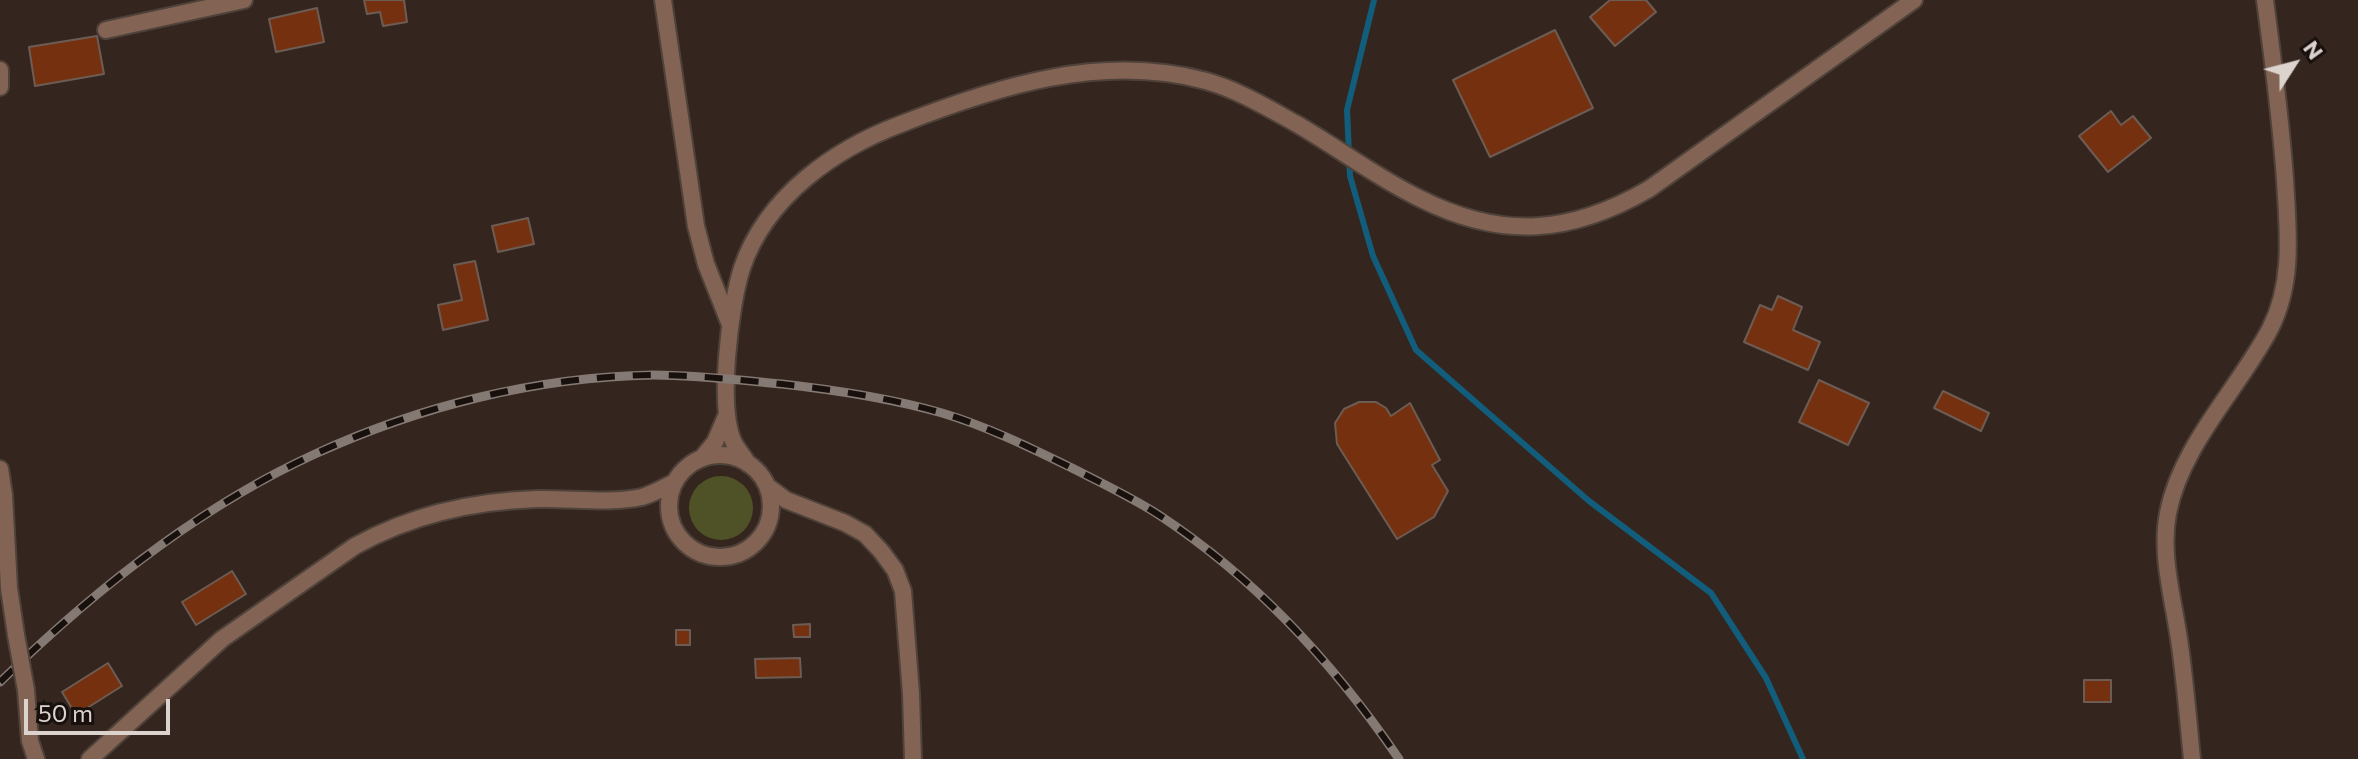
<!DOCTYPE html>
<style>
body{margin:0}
#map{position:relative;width:2358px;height:759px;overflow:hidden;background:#34261e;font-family:Commissioner,sans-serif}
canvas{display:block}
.north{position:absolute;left:2254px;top:24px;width:80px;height:80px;-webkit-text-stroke:6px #17100d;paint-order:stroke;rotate:54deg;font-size:22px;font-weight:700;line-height:32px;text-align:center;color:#ddd3ce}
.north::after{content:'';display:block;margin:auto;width:28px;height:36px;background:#ddd3ce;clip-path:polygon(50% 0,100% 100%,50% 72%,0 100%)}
.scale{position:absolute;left:24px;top:699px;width:146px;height:36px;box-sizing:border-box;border:4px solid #ddd3ce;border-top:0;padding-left:10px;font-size:24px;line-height:28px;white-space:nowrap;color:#ddd3ce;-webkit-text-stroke:6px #17100d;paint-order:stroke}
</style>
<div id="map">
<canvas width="2358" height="759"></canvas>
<div class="north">N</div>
<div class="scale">50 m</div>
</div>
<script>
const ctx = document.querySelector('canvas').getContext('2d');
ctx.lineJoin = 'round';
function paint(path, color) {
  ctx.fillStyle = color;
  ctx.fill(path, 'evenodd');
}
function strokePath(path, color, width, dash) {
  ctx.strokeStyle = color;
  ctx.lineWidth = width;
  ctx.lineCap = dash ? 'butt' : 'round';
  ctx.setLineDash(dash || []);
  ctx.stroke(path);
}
const green = new Path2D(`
 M689 508a32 32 0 1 1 64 0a32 32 0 1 1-64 0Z`);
const stream = new Path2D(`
 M1374,0L1347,110L1350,176L1373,256L1416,350L1589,501L1711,593L1766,678L1803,759`);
const building = new Path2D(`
 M364,0H404L407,22L383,26L380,12L367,14Z
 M1610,0H1646L1656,12L1615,46L1590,17Z
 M317,8L324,42L276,52L269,19Z
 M1555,30L1593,108L1490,157L1453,80Z
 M97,36L104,74L35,86L29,47Z
 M2111,111L2121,125L2133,116L2151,138L2108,172L2079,136Z
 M528,218L534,244L498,252L492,226Z
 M475,261L488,320L443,330L438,305L462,300L454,265Z
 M1778,296L1802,307L1793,330L1820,342L1808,370L1744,342L1760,305L1772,310Z
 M1819,380L1869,403L1848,445L1799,422Z
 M1943,391L1989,413L1981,431L1934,408Z
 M1359,402H1376L1386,408L1391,416L1410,403L1440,460L1432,465L1448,491L1434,517L1397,539L1337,444L1335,423L1344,409Z
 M232,571L246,594L196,625L182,602Z
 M810,624V637H794L793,625Z
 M676,630H690V645H676Z
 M800,658L801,677L756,678L755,659Z
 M108,663L122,686L76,715L62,692Z
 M2084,680H2111V702H2084Z`);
const street = new Path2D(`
 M663,0L696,226L706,264L729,322
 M106,30L244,0
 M0,70V87
 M669 506a51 51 0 1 1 102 0a51 51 0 1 1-102 0Z
 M701,459L715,442L727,414
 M748,464C744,457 738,450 734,443C717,408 730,305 742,268C766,197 834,149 901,124C998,86 1102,53 1206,81C1238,90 1266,107 1295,123C1337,147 1377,178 1421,199C1503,240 1571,234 1649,189L1914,0
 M0,469L4,495L9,588L16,635
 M767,486L786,500L845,523L865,534L881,551L895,570L903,591L911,694L913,759
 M26,690L30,741L36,759
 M90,759L222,639L355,546C411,515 473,501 537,499C572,498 608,504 642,497C653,494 665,487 675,482
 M2192,759C2188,719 2185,679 2179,639C2173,598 2160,554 2168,513C2181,445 2239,388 2270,329C2294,282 2288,231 2285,180C2281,120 2273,60 2265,0`);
const rail = new Path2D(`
 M0,682C91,593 199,507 315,454C420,406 536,377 653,375C696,375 739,380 782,384C836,390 890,398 942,413C989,427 1033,449 1076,470C1105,485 1135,499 1162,517C1257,580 1335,665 1399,759`);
const streetBridge = new Path2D(`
 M16,635L26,690`);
paint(green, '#4e5226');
strokePath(stream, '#115d7b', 6);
paint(building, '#75310f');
strokePath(building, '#6d5c54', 2);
strokePath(street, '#4f423a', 20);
strokePath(street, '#836454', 16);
strokePath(rail, '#857973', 9);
strokePath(rail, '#17100d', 6, [18]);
strokePath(streetBridge, '#4f423a', 20, []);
strokePath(streetBridge, '#836454', 16);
</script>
